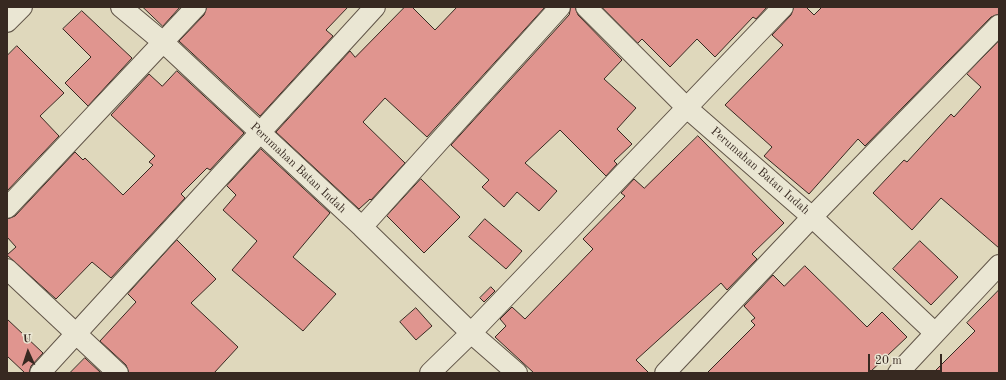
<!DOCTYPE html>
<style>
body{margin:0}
#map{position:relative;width:1006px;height:380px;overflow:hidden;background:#dfd8bc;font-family:"Old Standard TT",serif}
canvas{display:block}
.frame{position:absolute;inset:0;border:8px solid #372921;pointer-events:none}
.north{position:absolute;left:8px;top:332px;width:40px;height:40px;-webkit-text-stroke:3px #eae6d3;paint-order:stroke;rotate:357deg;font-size:11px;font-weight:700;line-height:16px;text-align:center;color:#372921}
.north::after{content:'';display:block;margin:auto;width:14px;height:18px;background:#372921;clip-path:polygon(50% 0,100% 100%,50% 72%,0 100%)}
.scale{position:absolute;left:868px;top:354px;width:74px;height:18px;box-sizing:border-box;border:2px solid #372921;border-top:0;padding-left:5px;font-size:12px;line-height:14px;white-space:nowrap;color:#372921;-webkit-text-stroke:3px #eae6d3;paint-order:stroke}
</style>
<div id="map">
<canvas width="1006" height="380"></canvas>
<div class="frame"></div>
<div class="north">U</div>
<div class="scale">20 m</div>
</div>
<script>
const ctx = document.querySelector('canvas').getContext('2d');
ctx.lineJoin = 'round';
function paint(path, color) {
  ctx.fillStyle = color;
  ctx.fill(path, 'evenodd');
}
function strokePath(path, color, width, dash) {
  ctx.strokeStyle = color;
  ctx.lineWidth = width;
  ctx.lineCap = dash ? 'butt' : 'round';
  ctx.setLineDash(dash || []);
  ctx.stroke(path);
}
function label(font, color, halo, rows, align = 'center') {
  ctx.font = font + ' "Old Standard TT",serif';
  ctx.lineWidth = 3.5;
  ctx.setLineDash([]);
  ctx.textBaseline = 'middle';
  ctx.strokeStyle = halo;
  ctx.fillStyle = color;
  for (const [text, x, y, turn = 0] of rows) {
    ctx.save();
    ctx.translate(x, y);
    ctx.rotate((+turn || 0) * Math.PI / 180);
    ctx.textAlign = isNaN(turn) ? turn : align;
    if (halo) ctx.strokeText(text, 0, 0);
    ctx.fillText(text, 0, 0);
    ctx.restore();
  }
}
const building = new Path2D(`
 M143,7H180L163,26Z
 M207,7H348L326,30L333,36L260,116L179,41L204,15Z
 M405,7H412L435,30L457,7H545L427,137L385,98L363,122L405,163L371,200L370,199L359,209L276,132L350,51L355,57Z
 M571,7H575L578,15L622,60L604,79L636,108L617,129L632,144L614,161L617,164L606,176L560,130L525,163L557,191L539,211L517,192L504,207L482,187L489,180L451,145L569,15Z
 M602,7H767L756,19L753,17L715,57L697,39L670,67L642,39L638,43Z
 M794,7H806L814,15L822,7H999V14L991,17L865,146L858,139L809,194L764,156L772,147L725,105L783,45L772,35L791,15Z
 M82,11L132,58L88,106L65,83L91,57L63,29Z
 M999,41V248L941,198L912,230L873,193L904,160L907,162L951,114L954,117L981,87L967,74Z
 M17,46L64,93L40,116L59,136L7,191V56Z
 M177,71L244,133L210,170L207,168L181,194L185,198L111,278L92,262L56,299L7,255L16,247L7,237V219L15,216L75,152L83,160L85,158L123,195L153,165L149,162L155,156L111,115L149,74L162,86Z
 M698,136L784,223L752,254L757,259L727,290L721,283L636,360L649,373H534L495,337L506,326L500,319L512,307L525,319L593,249L583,239L625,196L621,193L634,179L644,188Z
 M261,149L330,213L293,257L336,294L303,331L232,270L257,241L223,210L236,195L227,186Z
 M421,179L460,217L424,253L387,216Z
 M485,219L522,251L506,269L469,237Z
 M177,240L216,279L191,303L238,347L214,373H129L126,365L100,341L136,302L128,294Z
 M920,241L958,277L931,305L893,269Z
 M805,266L867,327L882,312L907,337L869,373H707L755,325L751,321L755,318L744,306L773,275L784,286Z
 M491,287L495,291L484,302L480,298Z
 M999,290V373H933L975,331L967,323Z
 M416,308L432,326L416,340L400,322Z
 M7,319L43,353L31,366L29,373H25L7,356Z
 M85,358L101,373H70Z`);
const minor = new Path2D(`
 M121,7L163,42L362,227L471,333L517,373
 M586,7L687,108L812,217L935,333
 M7,22L22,7
 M7,208L196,7
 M362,227L560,7
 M7,269L118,373
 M40,373L375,7
 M430,373L471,333L783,7
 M665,373L812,217L999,25
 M898,373L999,265`);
const streetNames = [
 ["Perumahan Batan Indah",298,168,43],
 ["Perumahan Batan Indah",760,171,41]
];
paint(building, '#e0958f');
strokePath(building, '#372921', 1);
strokePath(minor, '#615548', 22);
strokePath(minor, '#eae6d3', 20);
label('12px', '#372921', '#eae6d3', streetNames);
</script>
